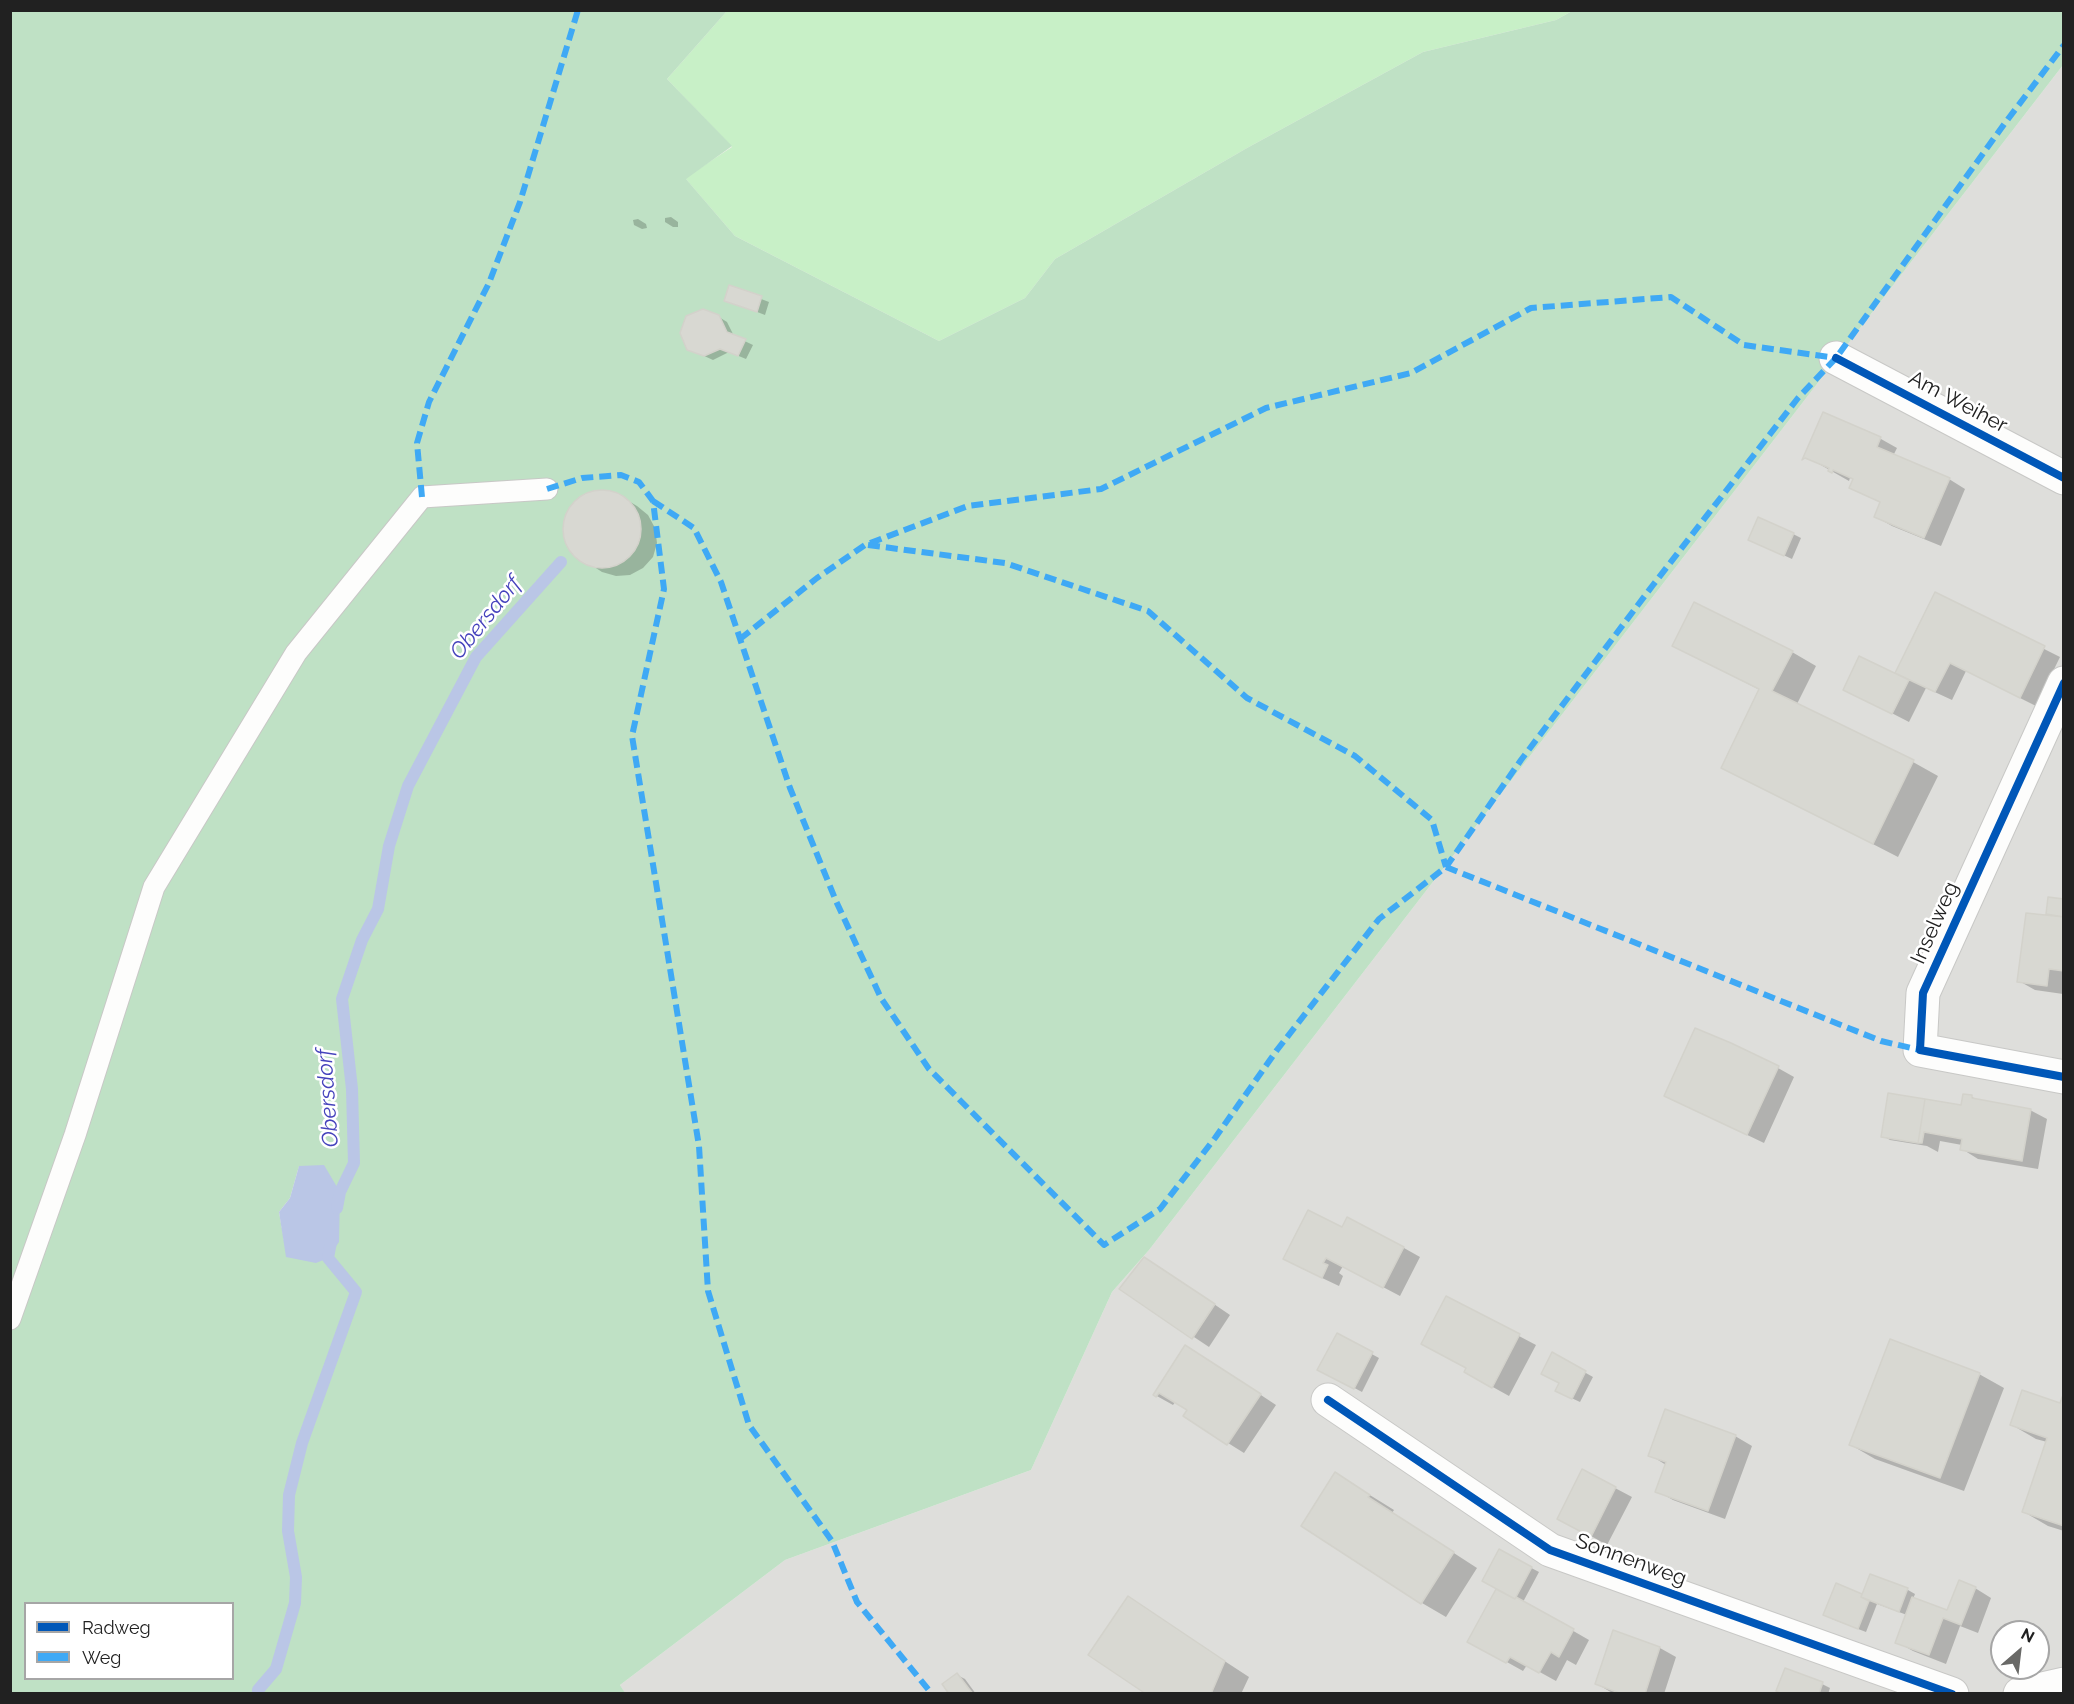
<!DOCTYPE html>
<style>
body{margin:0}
#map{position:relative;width:2074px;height:1704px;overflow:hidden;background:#efefea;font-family:Raleway,sans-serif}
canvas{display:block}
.frame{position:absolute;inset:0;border:12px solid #212121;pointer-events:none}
.legend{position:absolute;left:24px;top:1602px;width:210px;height:78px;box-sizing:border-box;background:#fff;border:2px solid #a6a6a6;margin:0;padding:8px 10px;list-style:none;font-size:18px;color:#212121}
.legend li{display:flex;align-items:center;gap:12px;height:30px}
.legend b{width:30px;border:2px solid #a6a6a6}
.north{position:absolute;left:1990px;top:1620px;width:60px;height:60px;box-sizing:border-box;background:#fff;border:2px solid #a6a6a6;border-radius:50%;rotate:28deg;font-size:16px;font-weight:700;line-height:24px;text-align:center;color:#212121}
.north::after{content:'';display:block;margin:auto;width:21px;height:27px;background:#696967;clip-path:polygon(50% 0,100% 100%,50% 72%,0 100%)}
</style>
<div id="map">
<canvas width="2074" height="1704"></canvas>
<div class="frame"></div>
<ul class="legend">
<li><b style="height:8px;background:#0057b8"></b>Radweg</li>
<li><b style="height:8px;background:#3fa9f5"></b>Weg</li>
</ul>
<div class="north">N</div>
</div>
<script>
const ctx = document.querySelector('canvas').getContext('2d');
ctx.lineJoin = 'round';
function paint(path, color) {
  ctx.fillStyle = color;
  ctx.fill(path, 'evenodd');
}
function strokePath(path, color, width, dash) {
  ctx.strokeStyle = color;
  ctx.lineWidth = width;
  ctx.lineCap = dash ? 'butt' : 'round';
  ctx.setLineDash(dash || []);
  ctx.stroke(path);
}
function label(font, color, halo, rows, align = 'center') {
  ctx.font = font + ' Raleway,sans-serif';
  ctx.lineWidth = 5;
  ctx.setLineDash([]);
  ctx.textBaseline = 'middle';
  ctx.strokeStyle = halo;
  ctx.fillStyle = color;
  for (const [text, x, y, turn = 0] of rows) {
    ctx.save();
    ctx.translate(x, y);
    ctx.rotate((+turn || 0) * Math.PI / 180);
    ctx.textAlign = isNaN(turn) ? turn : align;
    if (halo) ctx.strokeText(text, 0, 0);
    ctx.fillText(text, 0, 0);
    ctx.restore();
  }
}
const residential = new Path2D(`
 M2063,65V1693L625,1694L620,1685L785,1560L1031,1470L1112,1292L1149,1250ZM2002,1632H2038V1668H2002Z`);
const grass = new Path2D(`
 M727,11H1572L1556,20L1423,52L1247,148L1055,259L1025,298L939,341L735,236L685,178L732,147L667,79Z`);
const forest = new Path2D(`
 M11,11H727L667,79L732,146L686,179L735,236L939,341L1025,298L1055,259L1247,148L1423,52L1556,20L1572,11H2063V65L1149,1250L1112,1292L1031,1470L785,1560L620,1685L625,1693L11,1694ZM299,1166L287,1257L279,1212L290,1198ZM26,1604H232V1678H26Z`);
const water = new Path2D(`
 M324,1165L340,1192L339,1242L328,1258L316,1263L286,1257L279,1212L290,1198L299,1166Z`);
const shadow = new Path2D(`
 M671,217L678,222V227H673L665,222V218Z
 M638,219L646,224L647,228L642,229L634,225L633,220Z
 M730,287L769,302L765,315L726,300Z
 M719,317L727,322L734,336L753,345L746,359L729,352L713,360L689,349Z
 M1823,414L1881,439L1897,448L1893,456L1949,479L1965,489L1941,546L1892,526L1876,517L1882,503L1851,488L1854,480L1850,478L1849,481L1805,456Z
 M606,492L620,496L637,506L648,515L655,528L657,543L653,557L643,568L630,575L616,576L602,572L573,553L566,540L565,525L569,512L578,500L591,493Z
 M1793,534L1801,538L1792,559L1757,543Z
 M1935,594L2060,657L2036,706L1966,671L1952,700L1926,688L1909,722L1845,689L1895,675Z
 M1674,646L1792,652L1816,666L1797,704L1913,762L1938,776L1898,857L1723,767L1760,690Z
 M2064,901L2063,994L2035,990L2019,981L2054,918L2047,914Z
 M1778,1068L1794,1077L1764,1143L1666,1096Z
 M1972,1097L1979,1101L2030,1110L2047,1119L2038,1169L1978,1159L1962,1149V1145L1940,1141L1938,1152L1927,1146L1890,1140L1883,1136L1962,1107Z
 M1343,1229L1404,1248L1420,1257L1400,1296L1343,1266L1339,1273L1343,1276L1339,1286L1301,1268Z
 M1161,1268L1230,1315L1209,1347L1122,1289Z
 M1447,1298L1536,1345L1509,1396L1482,1381L1468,1368Z
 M1337,1335L1379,1358L1362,1392L1319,1369Z
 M1552,1354L1593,1377L1580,1402L1565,1395Z
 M1202,1356L1276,1405L1244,1453L1228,1443L1189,1410L1176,1401L1173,1405L1155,1395Z
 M1979,1374L2004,1388L1964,1491L1875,1459L1851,1445Z
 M2064,1397V1531L2048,1526L2024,1512L2047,1442L2036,1439L2012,1425L2061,1405Z
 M1735,1436L1752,1446L1725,1519L1673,1500L1657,1491L1666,1465L1650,1455Z
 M1336,1474L1394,1510L1392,1513L1477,1568L1446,1617L1422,1603Z
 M1615,1488L1632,1497L1607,1545L1575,1527Z
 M1499,1551L1539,1572L1523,1602L1589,1640L1576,1665L1567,1660L1556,1681L1527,1665L1523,1671L1469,1641L1514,1597Z
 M1871,1576L1908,1590L1915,1594L1913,1599L1948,1612L1975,1588L1991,1598L1978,1633L1960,1626L1946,1664L1913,1651L1897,1642L1907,1615L1877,1604L1866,1632L1832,1619L1837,1585L1863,1596Z
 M1128,1598L1249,1677L1241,1694H1148Z
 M1614,1632L1660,1648L1676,1657L1664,1694H1614L1597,1684Z
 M957,1675L965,1679L976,1694H951Z
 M1822,1684L1830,1688L1828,1694H1783Z`);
const stream = new Path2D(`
 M337,1208L340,1192L354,1163L352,1089L342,999L362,940L378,909L389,846L408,786L476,657L561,562
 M258,1694V1690L276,1669L295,1603L296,1577L288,1531L289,1495L302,1443L356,1292L328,1258L331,1242`);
const building = new Path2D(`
 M729,285L762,296L757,312L724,301Z
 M703,309L719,315L727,332L746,339L738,356L720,349L704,356L687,350L680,333L686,316Z
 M1823,412L1881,437L1877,447L1950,478L1924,538L1874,517L1880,502L1849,488L1853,479L1833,470L1832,473L1828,471L1829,468L1805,458L1802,460Z
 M563 529a39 39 0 1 1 78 0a39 39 0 1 1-78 0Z
 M1758,517L1794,533L1784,556L1748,540Z
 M1935,592L2045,646L2020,698L1950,663L1935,692L1895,673Z
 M1694,602L1793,651L1772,691L1914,760L1873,844L1721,768L1759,689L1672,646Z
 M1859,656L1909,680L1892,714L1843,690Z
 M2048,897L2064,899V917L2046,914Z
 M2026,913L2064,917V971L2049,969L2047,986L2017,982Z
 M1695,1028L1731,1043L1779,1066L1747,1135L1664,1096Z
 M1888,1093L1925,1099L1918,1143L1881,1137Z
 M1963,1094L1972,1095V1098L2031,1109L2022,1161L1960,1150L1962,1139L1924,1132L1922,1143H1918L1925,1099L1961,1105Z
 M1308,1210L1342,1227L1347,1217L1404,1247L1383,1288L1326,1258L1323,1263L1328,1265L1322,1278L1283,1259Z
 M1144,1257L1215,1304L1192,1339L1119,1289Z
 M1446,1296L1520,1334L1492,1388L1464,1372L1466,1368L1421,1344Z
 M1337,1333L1373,1352L1354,1389L1317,1370Z
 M1890,1339L1980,1373L1940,1478L1849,1445Z
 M1185,1345L1261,1394L1227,1445L1183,1416L1187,1410L1159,1393L1156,1397L1153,1395Z
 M1552,1352L1586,1371L1572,1399L1555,1391L1559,1383L1541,1374Z
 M2022,1390L2060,1403L2064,1392V1526L2022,1512L2047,1438L2010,1425Z
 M1665,1409L1736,1435L1708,1511L1655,1492L1666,1462L1648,1456Z
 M1582,1469L1616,1487L1591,1537L1557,1519Z
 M1335,1472L1370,1495L1368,1497L1454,1552L1421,1604L1301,1526Z
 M1499,1549L1532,1567L1515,1599L1482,1581Z
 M1870,1574L1908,1588L1899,1612L1861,1597Z
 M1959,1580L1976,1587L1961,1625L1943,1618L1929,1655L1895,1643L1912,1597L1947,1610Z
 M1836,1583L1862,1594L1861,1597L1869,1601L1858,1629L1823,1615Z
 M1496,1589L1515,1599L1516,1597L1574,1629L1559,1657L1551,1652L1539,1673L1510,1657L1506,1663L1467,1642Z
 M1128,1596L1225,1661L1211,1694H1146L1088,1655Z
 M1613,1630L1660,1647L1645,1694H1622L1595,1684Z
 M1785,1668L1823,1682L1819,1694H1781L1776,1691Z
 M957,1673L973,1694H949L942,1684Z`);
const service = new Path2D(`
 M10,1319L75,1135L154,887L296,653L422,497L547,489`);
const minor = new Path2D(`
 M1836,358L2064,478
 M2064,683L1923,993L1920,1050L2064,1077
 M1328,1400L1550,1550L1952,1694
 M2020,1694L2064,1684`);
const quiet = new Path2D(`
 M547,489L582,478L621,475L639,482L653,501L664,589L632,736L699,1146L708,1291L749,1425L832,1541L857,1602L932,1694
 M422,497L417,443L429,402L489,283L520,202L578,10
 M653,501L694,528L721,582L790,788L836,901L881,998L929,1069L1104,1245L1160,1209L1215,1138L1277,1050L1379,919L1446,867L1521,760L1653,585L1798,398L1836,358L2005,123L2064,45
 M868,545L1005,563L1148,611L1247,698L1355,756L1432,820L1446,867
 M740,639L817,578L865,545L968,506L1101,489L1266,408L1411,373L1531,308L1671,297L1744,345L1836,358
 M1446,867L1881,1041L1920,1050`);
const cycleway = new Path2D(`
 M1836,358L2064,478
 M2064,683L1923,993L1920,1050L2064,1077
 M1328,1400L1550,1550L1952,1694`);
const streetNames = [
 ["Am Weiher",1958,402,28],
 ["Inselweg",1935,923,-66],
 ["Sonnenweg",1631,1560,20]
];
const waterNames = [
 ["Obersdorf",486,618,-51],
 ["Obersdorf",328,1098,-94]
];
paint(residential, '#dededb');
paint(grass, '#c8f0c7');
paint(forest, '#bfe1c5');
paint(water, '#bac6e6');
paint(shadow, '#0003');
strokePath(stream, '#bac6e6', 12);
paint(building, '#d8d8d2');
strokePath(building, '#d3d2cb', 1.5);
strokePath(service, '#c8c8c6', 23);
strokePath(minor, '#c8c8c6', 35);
strokePath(service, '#fdfdfc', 21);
strokePath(minor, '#fdfdfc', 33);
strokePath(quiet, '#3fa9f5', 6, [12, 6]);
strokePath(cycleway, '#0057b8', 8);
label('21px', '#212121', '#fff', streetNames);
label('italic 22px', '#4542bc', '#fff', waterNames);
</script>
